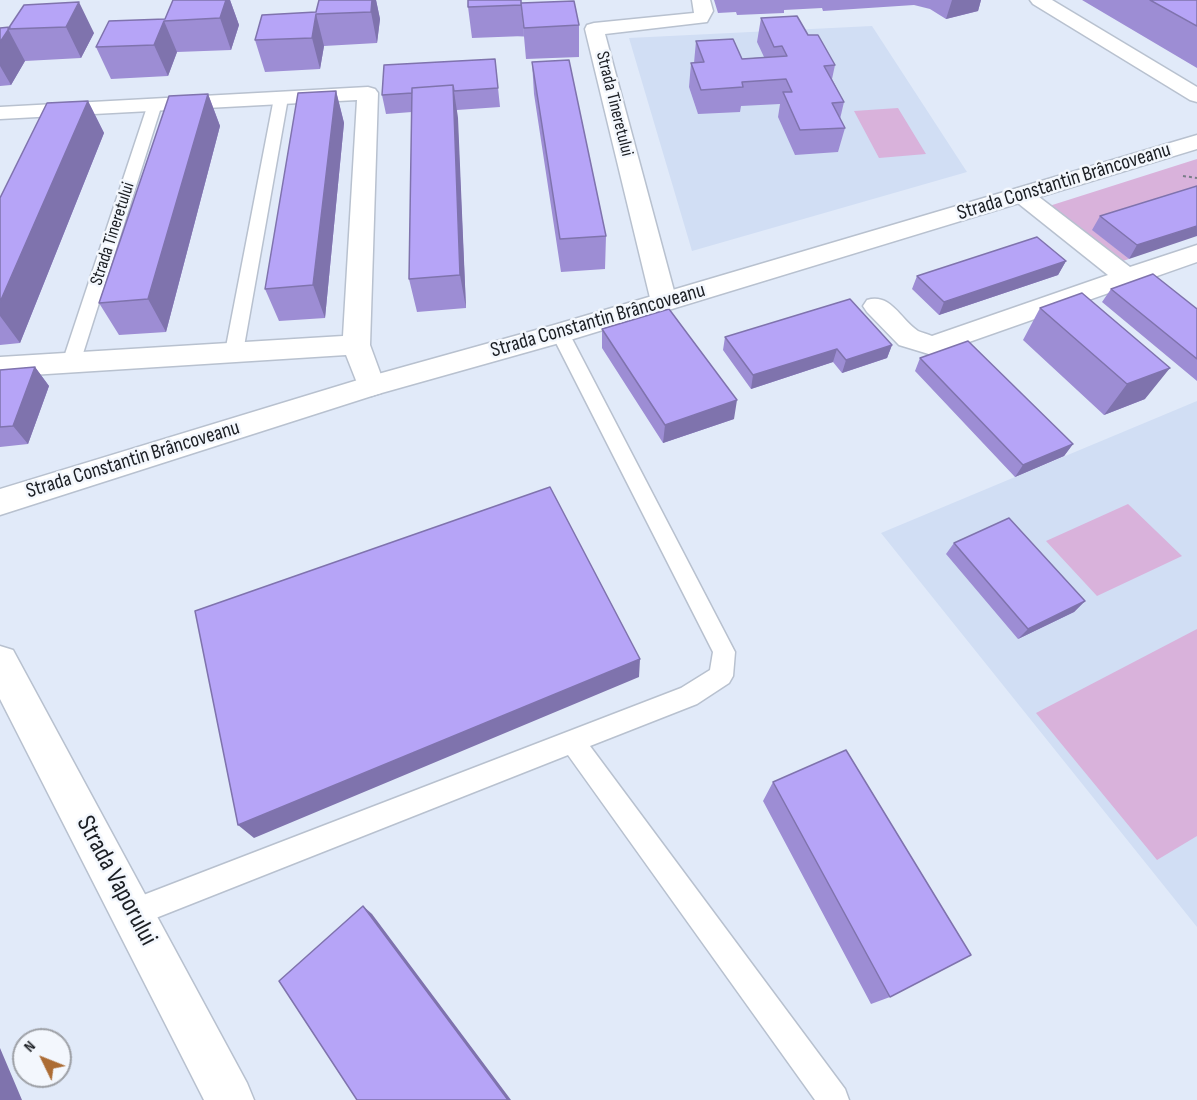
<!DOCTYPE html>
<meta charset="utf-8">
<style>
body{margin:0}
#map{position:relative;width:1197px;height:1100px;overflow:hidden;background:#e1eaf9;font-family:"Sofia Sans Condensed",sans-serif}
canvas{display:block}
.north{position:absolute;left:12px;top:1028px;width:60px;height:60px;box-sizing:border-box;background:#f3f7fd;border:2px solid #9da0a6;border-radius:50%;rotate:313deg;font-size:16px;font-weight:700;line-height:24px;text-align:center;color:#1b1e23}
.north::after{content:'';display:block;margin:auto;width:21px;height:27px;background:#ac6c34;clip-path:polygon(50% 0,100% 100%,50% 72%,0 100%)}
</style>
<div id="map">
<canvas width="1197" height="1100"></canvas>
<div class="north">N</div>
</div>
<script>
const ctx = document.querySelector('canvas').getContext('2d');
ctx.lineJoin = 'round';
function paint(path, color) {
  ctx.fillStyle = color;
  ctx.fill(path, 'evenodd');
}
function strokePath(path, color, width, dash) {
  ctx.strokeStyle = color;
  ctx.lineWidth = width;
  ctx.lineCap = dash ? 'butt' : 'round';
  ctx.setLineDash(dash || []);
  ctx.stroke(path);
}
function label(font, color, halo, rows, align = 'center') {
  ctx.font = font + ' "Sofia Sans Condensed",sans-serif';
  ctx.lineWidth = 5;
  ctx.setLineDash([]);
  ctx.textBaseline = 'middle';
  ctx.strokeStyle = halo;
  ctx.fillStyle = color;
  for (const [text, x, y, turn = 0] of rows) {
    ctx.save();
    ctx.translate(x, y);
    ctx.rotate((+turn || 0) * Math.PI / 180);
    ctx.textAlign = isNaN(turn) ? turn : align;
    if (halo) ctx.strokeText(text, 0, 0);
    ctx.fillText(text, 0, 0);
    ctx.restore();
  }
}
const built = new Path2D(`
 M872,26L967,172L692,251L629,38Z
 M1197,401V927L881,533Z`);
const green = new Path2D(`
 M898,108L926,154L879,158L854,111Z
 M1197,159V206L1093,230L1129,259L1116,263L1046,207Z
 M1128,504L1182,556L1097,596L1046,541Z
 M1197,629V836L1157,860L1036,713Z`);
const path = new Path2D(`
 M1183,176L1197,178`);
const service = new Path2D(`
 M281,94L288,98L243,352L240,356H228L225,352L274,98Z
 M155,100L162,104L80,363L77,367L71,369L65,367L62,363L148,104Z
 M560,327L566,329L569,333L735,652L733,676L729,683L697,704L590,746L845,1089L849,1100H815L568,755L133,927L123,923L119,913L123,903L133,899L681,688L710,670L713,652L551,333L554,329Z`);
const minor = new Path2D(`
 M692,0H710L713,11L707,22L605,34L677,302L673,308L664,311L655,308L651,302L585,29L587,25L594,23L694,13Z
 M368,87L375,89L378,93L370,345L385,386L381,393L371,396L361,393L346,355L0,377V357L343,336L357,100L0,119V107Z
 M1022,188L1030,190L1130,267L1197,245V262L932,355L899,345L867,312L863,306L867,300C891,293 900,319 918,331C922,333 928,334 932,336L1108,275L1014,200L1010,195L1014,190Z
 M0,646L13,650L247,1083L254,1100H204L0,699Z`);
const tertiary = new Path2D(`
 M1197,135V149L570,340L378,394L0,515V489L371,376L554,325Z`);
const secondary = new Path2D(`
 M1030,0H1052L1197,87V102L1190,100L1033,4Z`);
const wall = new Path2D(`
 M173,0H230L239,25L231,50L177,52L168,76L111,79L96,47L165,19Z
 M376,0L380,19L377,43L324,46L320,69L265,72L255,40L316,12Z
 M521,0L524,36L472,38L468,7Z
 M714,0H981L978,11L946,19L930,9L914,5L823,11L822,8L784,10V13L737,15L736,12L718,13Z
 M1082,0H1197V68Z
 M521,3L579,25V57L526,59Z
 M24,5L94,33L81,58L25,61L11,85L0,86V28L10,27Z
 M761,18L808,35L835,65L832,79L844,102L840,119L845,128L838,152L795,155L778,117L780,104L741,106L740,112L698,114L689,87L691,63H694L696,41L742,59L764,57L757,42Z
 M495,59L500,107L457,110L466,308L417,312L409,279L412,112L386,114L382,95Z
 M532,62L606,236L605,269L561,272L534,94Z
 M336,91L344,123L325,318L279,321L265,289Z
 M208,94L220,126L166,332L119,335L99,303Z
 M88,101L104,133L20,343L0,345V198Z
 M1197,186L1129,259L1092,230L1100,216Z
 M1066,261L1058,275L939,315L912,289L917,276Z
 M1111,289L1197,309V381L1102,302Z
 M1040,308L1145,399L1104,415L1023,340Z
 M602,329L734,419L663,443L602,348Z
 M725,337L892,345L887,358L842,373L833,362L751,389L723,350Z
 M920,358L1073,444L1064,456L1015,477L915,371Z
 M35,367L49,386L28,444L0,447V370Z
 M954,543L1085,601L1074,612L1018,639L946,554Z
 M773,782L890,997L871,1004L763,801Z`);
const shadedWall = new Path2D(`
 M226,0H230L239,25L231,50L220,18Z
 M372,0H376L380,19L377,43L371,12Z
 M952,0H981L978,11L946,19Z
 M79,2L94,33L81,58L66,27Z
 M316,14L324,46L320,69L312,38Z
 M164,21L177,52L168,76L154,45Z
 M8,29L25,61L11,85L0,66V42Z
 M453,85L458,118L466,308L460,275Z
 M336,91L344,123L325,318L313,285Z
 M208,94L220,126L166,332L148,299Z
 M88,101L104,133L20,343L0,316V302Z
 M1197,226V236L1129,259L1137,245Z
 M1066,261L1058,275L939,315L944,302Z
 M892,345L887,358L842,373L846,360Z
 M837,349L833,362L751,389L753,375Z
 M35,367L49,386L28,444L13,426Z
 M1170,368L1145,399L1104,415L1127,384Z
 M737,400L734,419L663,443L665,425Z
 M1073,444L1064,456L1015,477L1023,465Z
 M1085,601L1074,612L1018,639L1028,629Z
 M640,659L639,677L254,838L238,825Z
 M363,906L372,914L511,1100H508Z
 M0,1048L22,1100H0Z`);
const building = new Path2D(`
 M173,0H226L220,18L164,21L154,45L96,47L109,21L165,19Z
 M319,0H372L371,12L316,14L312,38L255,40L262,15L316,12Z
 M468,0H521V5L468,7Z
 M1150,0H1197V26Z
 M574,1L579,25L524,28L521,3Z
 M79,2L66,27L8,29L24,5Z
 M797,16L808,35H818L835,65L824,66L844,102L832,103L845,128L800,130L783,92H792L786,79L742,82L743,87L701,90L691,63L704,62L696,41L733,39L742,59L787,56L782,46L774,47L761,18Z
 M10,27L0,42V28Z
 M495,59L498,88L454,91L453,85L412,88V93L382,95L384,65Z
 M569,60L606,236L560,239L532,62Z
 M453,85L460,275L409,279L412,88Z
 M336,91L313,285L265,289L298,93Z
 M208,94L148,299L99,303L169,96Z
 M88,101L0,302V198L47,103Z
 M1197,186V226L1137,245L1100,216Z
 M1037,237L1066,261L944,302L917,276Z
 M1153,274L1197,309V359L1111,289Z
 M1082,293L1170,368L1127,384L1040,308Z
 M850,299L892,345L846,360L837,349L753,375L725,337Z
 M669,309L737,400L665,425L602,329Z
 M968,341L1073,444L1023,465L920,358Z
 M35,367L13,426L0,427V370Z
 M550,487L640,659L238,825L195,611Z
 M1009,518L1085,601L1028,629L954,543Z
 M846,750L971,955L890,997L773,782Z
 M363,906L508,1100H357L279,981Z`);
const farStreetnames = [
 ["Strada Tineretului",614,104,76],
 ["Strada Tineretului",113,234,-72]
];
const streetNames = [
 ["Strada Constantin Brâncoveanu",1064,182,-17],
 ["Strada Constantin Brâncoveanu",598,321,-16],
 ["Strada Constantin Brâncoveanu",133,460,-17]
];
const nearStreetnames = [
 ["Strada Vaporului",116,881,62]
];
paint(built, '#d1def4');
paint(green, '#d9b2db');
strokePath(service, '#b8c1cf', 3);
strokePath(minor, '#b8c1cf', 3);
strokePath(tertiary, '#b8c1cf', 3);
strokePath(secondary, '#b8c1cf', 3);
strokePath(path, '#797e88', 2, [3, 3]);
paint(service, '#fff');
paint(minor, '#fff');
paint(tertiary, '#fff');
paint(secondary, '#fff');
paint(wall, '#9d8dd4');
paint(shadedWall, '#7f73ad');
paint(building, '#b6a4f7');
strokePath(building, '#7f73ad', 1.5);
label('18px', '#1b1e23', '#f3f7fd', farStreetnames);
label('21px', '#1b1e23', '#f3f7fd', streetNames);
label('26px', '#1b1e23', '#f3f7fd', nearStreetnames);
</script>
